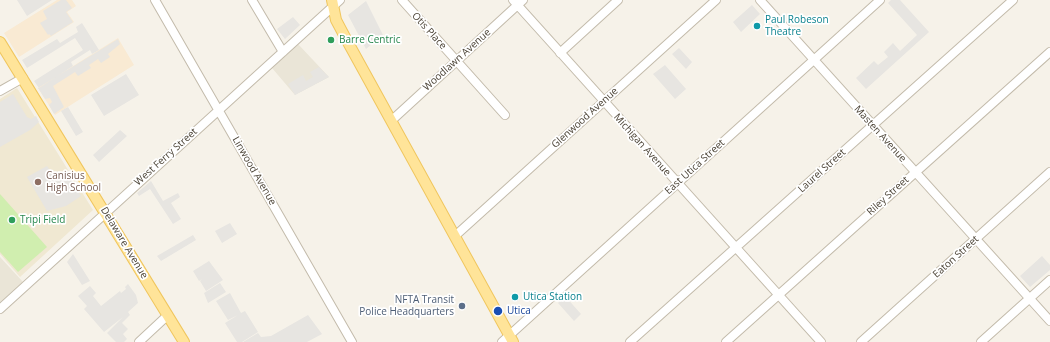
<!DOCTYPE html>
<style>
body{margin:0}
canvas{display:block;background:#f6f2e9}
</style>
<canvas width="1050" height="342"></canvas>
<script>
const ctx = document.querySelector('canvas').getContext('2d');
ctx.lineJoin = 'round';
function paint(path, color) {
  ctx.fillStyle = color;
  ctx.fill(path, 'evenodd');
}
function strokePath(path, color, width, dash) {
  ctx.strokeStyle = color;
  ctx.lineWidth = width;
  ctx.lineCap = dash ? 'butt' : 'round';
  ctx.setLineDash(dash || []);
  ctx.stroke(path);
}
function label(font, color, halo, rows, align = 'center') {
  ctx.font = font + ' "Open Sans",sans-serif';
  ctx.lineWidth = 3.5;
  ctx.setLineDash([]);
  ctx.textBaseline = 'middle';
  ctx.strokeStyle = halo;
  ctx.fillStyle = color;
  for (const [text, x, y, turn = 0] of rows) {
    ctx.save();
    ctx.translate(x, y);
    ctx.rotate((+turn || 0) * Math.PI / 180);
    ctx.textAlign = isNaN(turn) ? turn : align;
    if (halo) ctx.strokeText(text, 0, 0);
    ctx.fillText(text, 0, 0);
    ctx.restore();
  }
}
const residential = new Path2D(`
 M298,44L329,77L295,95L272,68Z
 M0,257L23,282L0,303Z`);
const commercial = new Path2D(`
 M57,0H72L76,6L67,12L74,22L19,57L4,33Z
 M118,38L134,65L55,115L38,88Z`);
const education = new Path2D(`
 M17,88L93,210L20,277L0,254V99Z`);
const green = new Path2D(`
 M0,194L47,247L18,272L0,252Z`);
const parking = new Path2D(`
 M17,0H52L27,16Z
 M61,0H66L72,8L66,12L73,22L51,36L49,34L48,35L40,23L47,19L43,11Z
 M891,0H900L929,32L866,89L856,78L874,61L878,65L888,57L884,52L893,43L900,51L917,35L888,3Z
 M366,1L383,35L366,49L348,15Z
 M752,5L760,14L741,32L733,22Z
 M293,17L300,25L285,39L277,29Z
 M82,23L99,50L92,54L90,50L71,62L73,66L39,88L34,81L83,50L75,38L27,68L22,60L57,39L60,43L78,32L76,27Z
 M118,39L120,44L108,54L110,57L101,63L98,59L89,65L91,68L78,76L75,72L53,86L64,107L54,114L49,105L52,102L50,98L45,99L38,88Z
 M679,48L692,62L686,69L672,54Z
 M665,65L686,89L675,99L653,74Z
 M319,67L329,77L295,95L288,84L303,75L306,81L313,77L310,72Z
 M126,74L139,95L104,116L91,95Z
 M13,94L27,117L31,119L36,116L39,122L30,130L0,147V102Z
 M68,107L83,132L76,136L61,111Z
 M120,130L127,136L99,162L93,155Z
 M47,166L57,180L68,174L81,196L66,206L47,211L27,177Z
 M151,181L163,201L178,193L180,197L171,203L181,219L173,224L150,189L139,196L137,193Z
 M230,223L237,234L222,243L215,231Z
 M193,235L196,240L161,261L157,256Z
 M73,254L90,281L82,285L67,262Z
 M1042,256L1050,265V270L1030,287L1020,276Z
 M209,261L223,280L206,291L200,281L202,279L199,281L193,271Z
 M220,283L226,292L208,303L204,293Z
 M128,284L136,295L138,303L128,312L130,315L122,323L128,329L123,334L127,339L124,342H116L107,333L123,317L104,332L84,309L87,306L78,296L90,286L96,293L93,296L101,306L120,291L121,293L126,289L125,287Z
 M230,293L241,313L245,311L258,332L242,342H237L225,323L238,315L228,320L216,301Z
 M565,296L581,314L574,321L558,303Z
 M308,315L322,334L307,342H243L258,333L261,337L271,336Z`);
const minor = new Path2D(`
 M155,0L352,342
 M252,0L283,52
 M402,0L505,115
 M513,0L821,342
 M760,0L1050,321
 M560,53L618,0
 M0,91L23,78
 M391,121L523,0
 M455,236L716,0
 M0,309L340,0
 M139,342L168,315
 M502,342L880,0
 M630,342L1013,0
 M726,342L1050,52
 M861,342L1050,172
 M981,342L1050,280`);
const major = new Path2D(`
 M332,0L336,20L345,37L513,342
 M0,42L184,342`);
const markers = [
 [757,26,4,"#0f9aa8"],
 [331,40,4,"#2e9e5b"],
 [38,182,4,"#8d6e63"],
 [12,220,4,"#2e9e5b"],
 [515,297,4,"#0f9aa8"],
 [462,306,4,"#5c6f8a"],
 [498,311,5,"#1a4fb4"]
];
const cultureNames = [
 ["Paul Robeson",765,20],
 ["Theatre",765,32],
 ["Utica Station",523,297]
];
const streetNames = [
 ["Otis Place",429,31,48],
 ["Woodlawn Avenue",457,60,-42],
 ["Glenwood Avenue",585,118,-42],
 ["Masten Avenue",880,134,48],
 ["Michigan Avenue",642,145,48],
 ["West Ferry Street",166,157,-42],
 ["East Utica Street",695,167,-42],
 ["Linwood Avenue",254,171,60],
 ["Laurel Street",822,171,-42],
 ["Riley Street",888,196,-42],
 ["Delaware Avenue",124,243,59],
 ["Eaton Street",956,257,-42]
];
const leisureNames = [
 ["Barre Centric",339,40],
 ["Tripi Field",20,220]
];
const educationNames = [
 ["Canisius",46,176],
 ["High School",46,188]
];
const serviceNames = [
 ["NFTA Transit",454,300],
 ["Police Headquarters",454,312]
];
const transitNames = [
 ["Utica",507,311]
];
paint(residential, '#eae5d7');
paint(commercial, '#f9ead3');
paint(education, '#f0e8d2');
paint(green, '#d0eeaf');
paint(parking, '#e7e5e1');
strokePath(minor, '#c3bbab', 10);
strokePath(major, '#f0c65e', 12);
strokePath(minor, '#fff', 8);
strokePath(major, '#ffe499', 10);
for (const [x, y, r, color] of markers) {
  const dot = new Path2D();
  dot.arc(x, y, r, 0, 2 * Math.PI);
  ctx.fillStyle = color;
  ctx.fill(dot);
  strokePath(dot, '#fff', 1.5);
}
label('10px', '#0d838f', '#fff', cultureNames, 'left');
label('10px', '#4b4336', '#fff', streetNames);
label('10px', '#27864d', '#fff', leisureNames, 'left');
label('10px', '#785e54', '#fff', educationNames, 'left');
label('10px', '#4e5e75', '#fff', serviceNames, 'right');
label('10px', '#164399', '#fff', transitNames, 'left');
</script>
